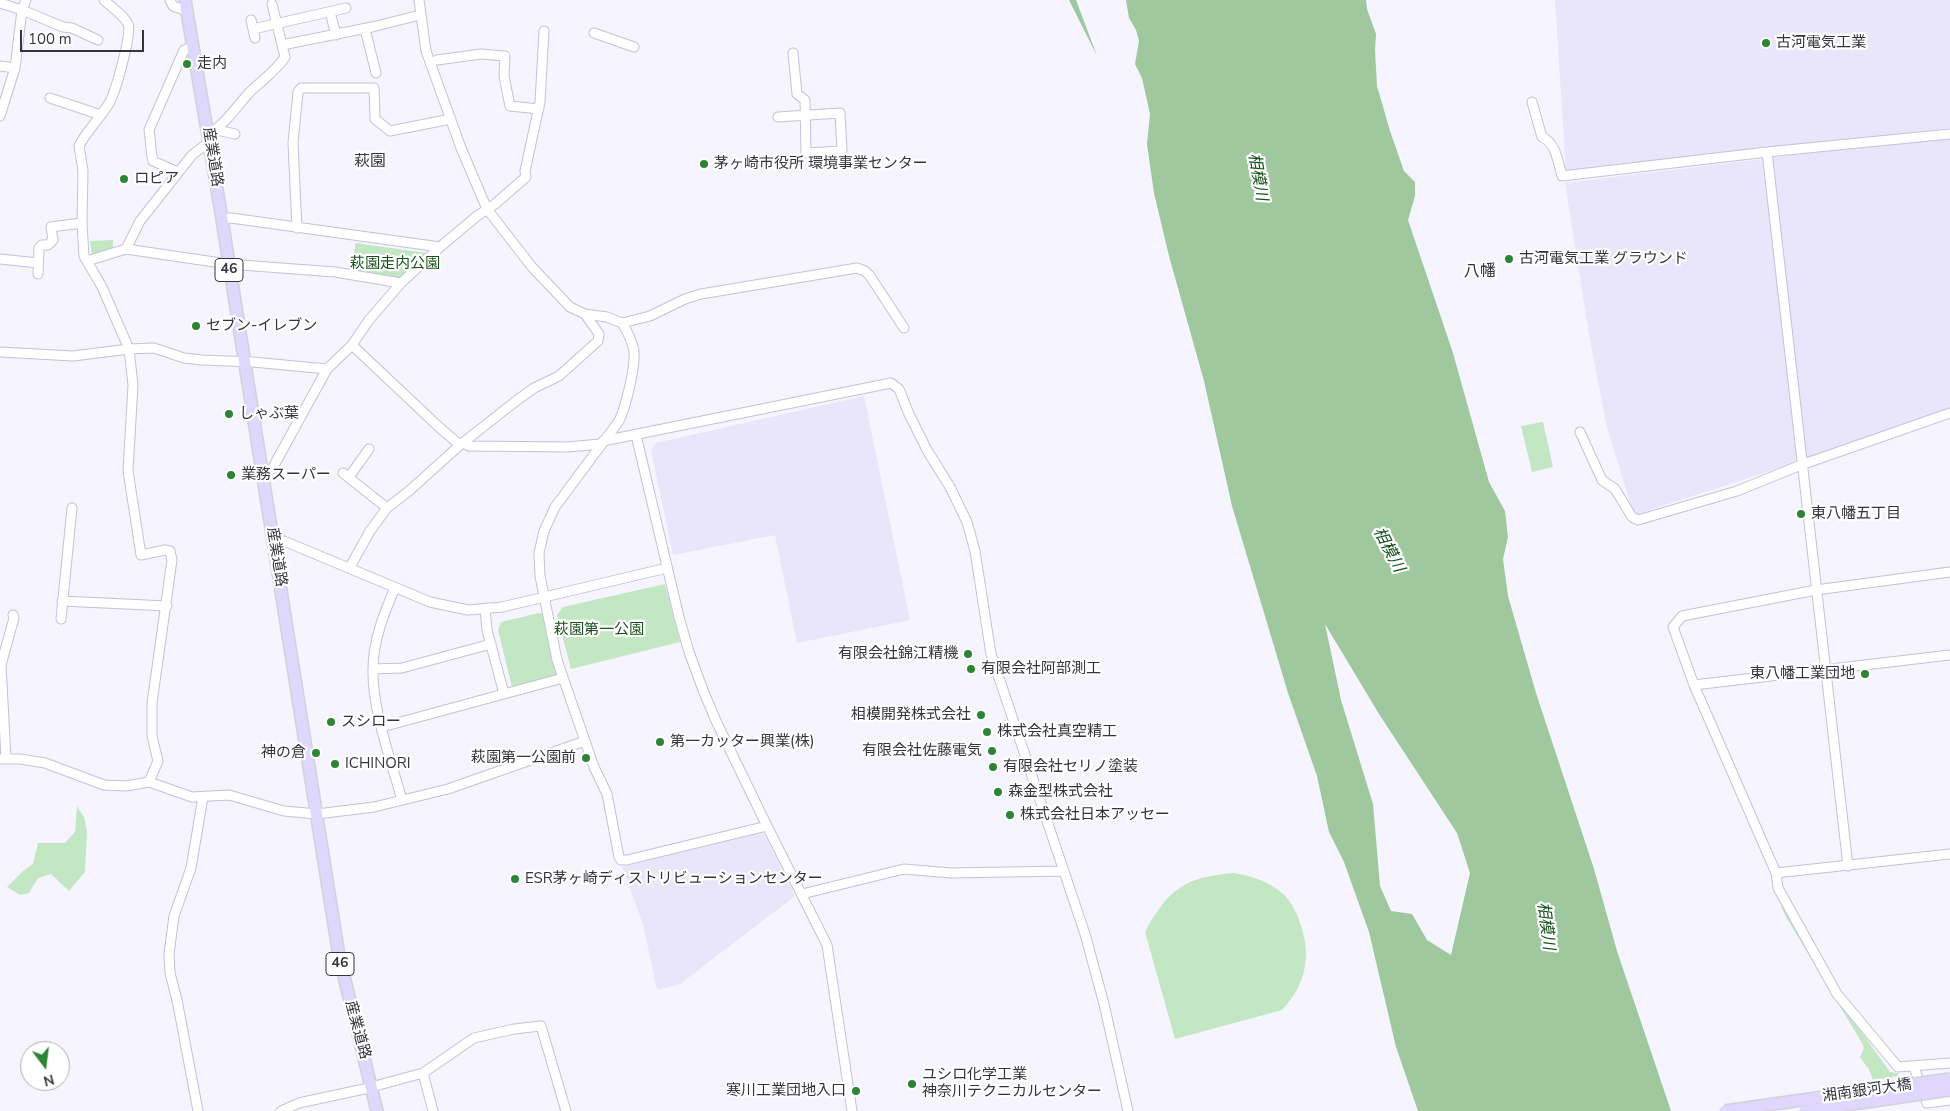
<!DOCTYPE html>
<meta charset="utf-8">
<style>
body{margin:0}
#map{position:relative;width:1950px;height:1111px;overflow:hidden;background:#f6f4ff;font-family:"Nunito Sans",sans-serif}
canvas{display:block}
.north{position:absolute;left:20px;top:1041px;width:50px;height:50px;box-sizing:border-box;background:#fff;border:1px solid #afadb2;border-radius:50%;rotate:165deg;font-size:14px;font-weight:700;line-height:20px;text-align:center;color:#36333e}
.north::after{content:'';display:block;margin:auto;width:18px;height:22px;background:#2c8434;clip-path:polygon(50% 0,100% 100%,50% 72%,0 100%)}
.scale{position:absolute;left:20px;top:30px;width:124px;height:22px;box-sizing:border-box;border:2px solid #36333e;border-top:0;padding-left:6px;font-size:15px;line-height:18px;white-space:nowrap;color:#36333e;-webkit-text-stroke:4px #fff;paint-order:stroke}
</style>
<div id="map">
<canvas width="1950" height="1111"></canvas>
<div class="north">N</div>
<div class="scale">100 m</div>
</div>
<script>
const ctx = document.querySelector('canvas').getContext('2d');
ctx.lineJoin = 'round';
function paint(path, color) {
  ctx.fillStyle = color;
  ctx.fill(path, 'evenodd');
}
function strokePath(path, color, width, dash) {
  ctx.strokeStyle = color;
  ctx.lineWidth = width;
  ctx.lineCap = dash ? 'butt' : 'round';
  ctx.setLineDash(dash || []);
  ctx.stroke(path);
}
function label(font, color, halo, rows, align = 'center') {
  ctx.font = font + ' "Nunito Sans","Noto Sans JP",sans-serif';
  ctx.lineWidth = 4.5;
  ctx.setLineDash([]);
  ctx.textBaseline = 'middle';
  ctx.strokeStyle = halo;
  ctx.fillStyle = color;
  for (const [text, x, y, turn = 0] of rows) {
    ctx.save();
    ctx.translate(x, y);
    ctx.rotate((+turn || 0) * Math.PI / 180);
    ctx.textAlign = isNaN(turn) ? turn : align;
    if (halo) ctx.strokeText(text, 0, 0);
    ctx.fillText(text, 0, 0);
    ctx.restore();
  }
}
const built = new Path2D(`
 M1555,0H1950V128L1566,173Z
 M1950,137V412L1807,460L1770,158Z
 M1763,159L1798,462L1634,515L1607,428L1590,340L1565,183Z
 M864,396L910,620L797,643L775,535L673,555L651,450L656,443Z
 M760,833L764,834L795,896L680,984L657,990L643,924L622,867Z`);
const green = new Path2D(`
 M113,240V248L92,255L90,241Z
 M356,243L426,253V256L402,278L396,280L350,271Z
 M1543,422L1553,467L1532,472L1521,426Z
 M665,584L680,642L571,669L557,615L563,607Z
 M539,613L544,614L559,678L513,691L498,630L501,622Z
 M77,806L84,817L87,831L85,872L69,891L51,874L38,878L29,893L20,895L7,887L23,871L33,864L38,843H65L75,832Z
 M1234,873C1251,876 1269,881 1283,894C1290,900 1296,911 1299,920C1312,953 1307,984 1282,1010L1175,1039L1145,932C1168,889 1185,877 1234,873Z
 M1783,905L1843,1006L1890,1072L1898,1073L1899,1076L1873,1080L1868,1067H1867L1860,1057L1864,1048L1862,1043L1786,917L1781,906Z`);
const water = new Path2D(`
 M1069,0H1076L1097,56Z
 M1126,0H1366L1367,9L1376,34L1375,50L1377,86L1390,131L1404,171L1415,182V196L1408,220L1453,353L1489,482L1505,511L1508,537L1503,559L1508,596L1536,693L1594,869L1617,951L1671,1111H1418L1396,1047L1369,932L1344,862L1329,832L1317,776L1288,693L1232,506L1204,381L1169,256L1154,193L1147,144L1150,114L1142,78L1135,64L1139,41L1136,30L1129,18ZM1325,624L1379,714L1457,833L1470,873L1451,955L1427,940L1412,914L1391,911L1380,886L1373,804L1341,700Z`);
const minor = new Path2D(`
 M170,0L173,6L187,11
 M419,0L426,51L461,148L487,209L532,267L570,307L585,314L607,317L622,323C627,331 633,342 634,352C635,369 626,406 619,421L555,507L544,531L539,553L540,576L557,660L594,767L607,794L619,857L621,860H627L767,826
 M0,3L22,10L63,27L72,28L98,40
 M330,12L336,35
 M251,20L255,38
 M253,29L346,8
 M365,29L376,73
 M594,33L634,47
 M282,45L372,27L420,15
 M437,60L481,54L505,56L504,76L510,106L539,109
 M0,66L15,68
 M50,98L101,115
 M1532,102L1542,137C1556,143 1558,162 1562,176L1767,152L1950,134
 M0,116L15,68L22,10L26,0
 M778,117L840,113L842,151L806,153L805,100L797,94L793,53
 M217,130L235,134
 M208,134C225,125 236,107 249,93C261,81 276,71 285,57L272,4
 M1767,152L1848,866
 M178,172L153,161C150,150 151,140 149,130L184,50L193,47
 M222,219L231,218L440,247
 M297,228L293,143L298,92L301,88H374L375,119L390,131L451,119
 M126,249L228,264L335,272L401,283
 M0,259L38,263
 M87,261L126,249L140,221L192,155L209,142
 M38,274L39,248L42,245H48L53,240L51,227L82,223
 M622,323L650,316L685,299L701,294L857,268L865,271L870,276L904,328
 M352,345L440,428L460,445
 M0,352L73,356L129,349L102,287L84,256L82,223L83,171L79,146C86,132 99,119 108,105C115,95 132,34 128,24C124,15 111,7 104,0
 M1580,432L1602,480L1615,489L1632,517L1638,520L1737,491L1801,465L1950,413
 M636,435L679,617L689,652L703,690L716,721L767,826L827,945L852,1111
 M603,441L891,383L899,389L909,414L927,450L950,487L967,522L975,551L991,654L1085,934L1104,1004L1128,1111
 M463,443L469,446L568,447L600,444
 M262,473L272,469L327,369
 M343,473L387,508
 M349,477L369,449
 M273,540L284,541L430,602L468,610L502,607L667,568
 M350,567L370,531L387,508L409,491L460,445L516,401L534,388L559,376L598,341L599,334L585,314
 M1950,572L1816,590L1682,616L1673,627L1694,685L1776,873L1778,888L1837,994L1898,1067L1950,1063
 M395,588C384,613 373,641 373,669C372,710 391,760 402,800
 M62,601L167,606
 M485,609L487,630L504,694
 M61,619L72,508
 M373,669L402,668L491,644
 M1694,685L1950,655
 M382,727L563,678
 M6,758L1,665L14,618L13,615
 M0,759H20L45,763L104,785L126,786L149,782L192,797L229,795L284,811L317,814L374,807L448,789L585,741
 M149,782L158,761L152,736V703L172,560L170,551L165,550L141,555L128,471L133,385L129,349L154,348L184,358L202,360L253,362L327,369L352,345L369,320L401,283L440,247L477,216L495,204L526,177L525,171L540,102L544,31
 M1776,873L1950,854
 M802,894L904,869L951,873L1064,871
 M1914,1067L1927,1103L1950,1100
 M423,1073L433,1111
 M198,1111L177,1000L170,973L169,954L174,916L191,868L203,797
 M281,1111L299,1103L364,1089L423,1073L474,1038L514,1029L541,1026L566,1111`);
const major = new Path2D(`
 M185,0L221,213L339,956L377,1111`);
const majorBridge = new Path2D(`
 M1725,1111L1950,1079
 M1805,1111L1950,1090`);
const markers = [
 [1766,43,5,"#2c8434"],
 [187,64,5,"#2c8434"],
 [704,164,5,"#2c8434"],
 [124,179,5,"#2c8434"],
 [1509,259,5,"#2c8434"],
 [196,326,5,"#2c8434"],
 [229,414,5,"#2c8434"],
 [231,475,5,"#2c8434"],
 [1801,514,5,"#2c8434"],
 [968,654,5,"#2c8434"],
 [971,669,5,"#2c8434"],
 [1865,674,5,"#2c8434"],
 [981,715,5,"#2c8434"],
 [331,722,5,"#2c8434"],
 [987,732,5,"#2c8434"],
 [660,742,5,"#2c8434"],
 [992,751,5,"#2c8434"],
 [316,753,5,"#2c8434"],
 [586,758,5,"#2c8434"],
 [335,764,5,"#2c8434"],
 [993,767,5,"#2c8434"],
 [998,792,5,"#2c8434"],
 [1010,815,5,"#2c8434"],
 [515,879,5,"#2c8434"],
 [912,1084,5,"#2c8434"],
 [856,1091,5,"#2c8434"]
];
const shields = [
 [229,270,28],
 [340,964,28]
];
const shieldNames = [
 ["46",229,270],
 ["46",340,964]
];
const poiNames = [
 ["古河電気工業",1776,43],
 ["走内",197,64],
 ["茅ヶ崎市役所 環境事業センター",714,164],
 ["ロピア",134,179],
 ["古河電気工業 グラウンド",1519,259],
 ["セブン-イレブン",206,326],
 ["しゃぶ葉",239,414],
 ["業務スーパー",241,475],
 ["東八幡五丁目",1811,514],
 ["有限会社錦江精機",958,654,"right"],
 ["有限会社阿部測工",981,669],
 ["東八幡工業団地",1855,674,"right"],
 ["相模開発株式会社",971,715,"right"],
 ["スシロー",341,722],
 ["株式会社真空精工",997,732],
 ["第一カッター興業(株)",670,742],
 ["有限会社佐藤電気",982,751,"right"],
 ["神の倉",306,753,"right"],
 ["萩園第一公園前",576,758,"right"],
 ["ICHINORI",345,764],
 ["有限会社セリノ塗装",1003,767],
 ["森金型株式会社",1008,792],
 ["株式会社日本アッセー",1020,815],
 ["ESR茅ヶ崎ディストリビューションセンター",525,879],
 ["ユシロ化学工業",922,1075],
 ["神奈川テクニカルセンター",922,1092],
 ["寒川工業団地入口",846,1091,"right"]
];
const streetNames = [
 ["産業道路",212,157,81],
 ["産業道路",276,557,81],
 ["産業道路",357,1030,75],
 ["湘南銀河大橋",1867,1091,-8]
];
const parkNames = [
 ["萩園走内公園",395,264],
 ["萩園第一公園",599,630]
];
const neighbourhoodNames = [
 ["萩園",370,162],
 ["八幡",1480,272]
];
const waterNames = [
 ["相模川",1257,177,80],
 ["相模川",1388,550,62],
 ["相模川",1545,926,83]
];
paint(built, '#e9e5fa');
paint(green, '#c2e7c2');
paint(water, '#9fc89e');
strokePath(minor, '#c5c0dc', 11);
strokePath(major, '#d3d2d5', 14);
strokePath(minor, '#fff', 9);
strokePath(major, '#dfd7fd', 11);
strokePath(majorBridge, '#d3d2d5', 14, []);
strokePath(majorBridge, '#dfd7fd', 11);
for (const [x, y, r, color] of markers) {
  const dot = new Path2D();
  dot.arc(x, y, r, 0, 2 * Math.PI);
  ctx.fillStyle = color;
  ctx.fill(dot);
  strokePath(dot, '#fff', 2);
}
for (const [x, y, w] of shields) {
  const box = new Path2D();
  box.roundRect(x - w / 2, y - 11.5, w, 23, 4);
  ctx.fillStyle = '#fff';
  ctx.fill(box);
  strokePath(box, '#36333e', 1);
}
label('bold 14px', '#36333e', null, shieldNames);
label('15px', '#36333e', '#fff', poiNames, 'left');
label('15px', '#36333e', '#fff', streetNames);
label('15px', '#17511c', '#fff', parkNames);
label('16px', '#36333e', '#fff', neighbourhoodNames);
label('italic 16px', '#17511c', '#fff', waterNames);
</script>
